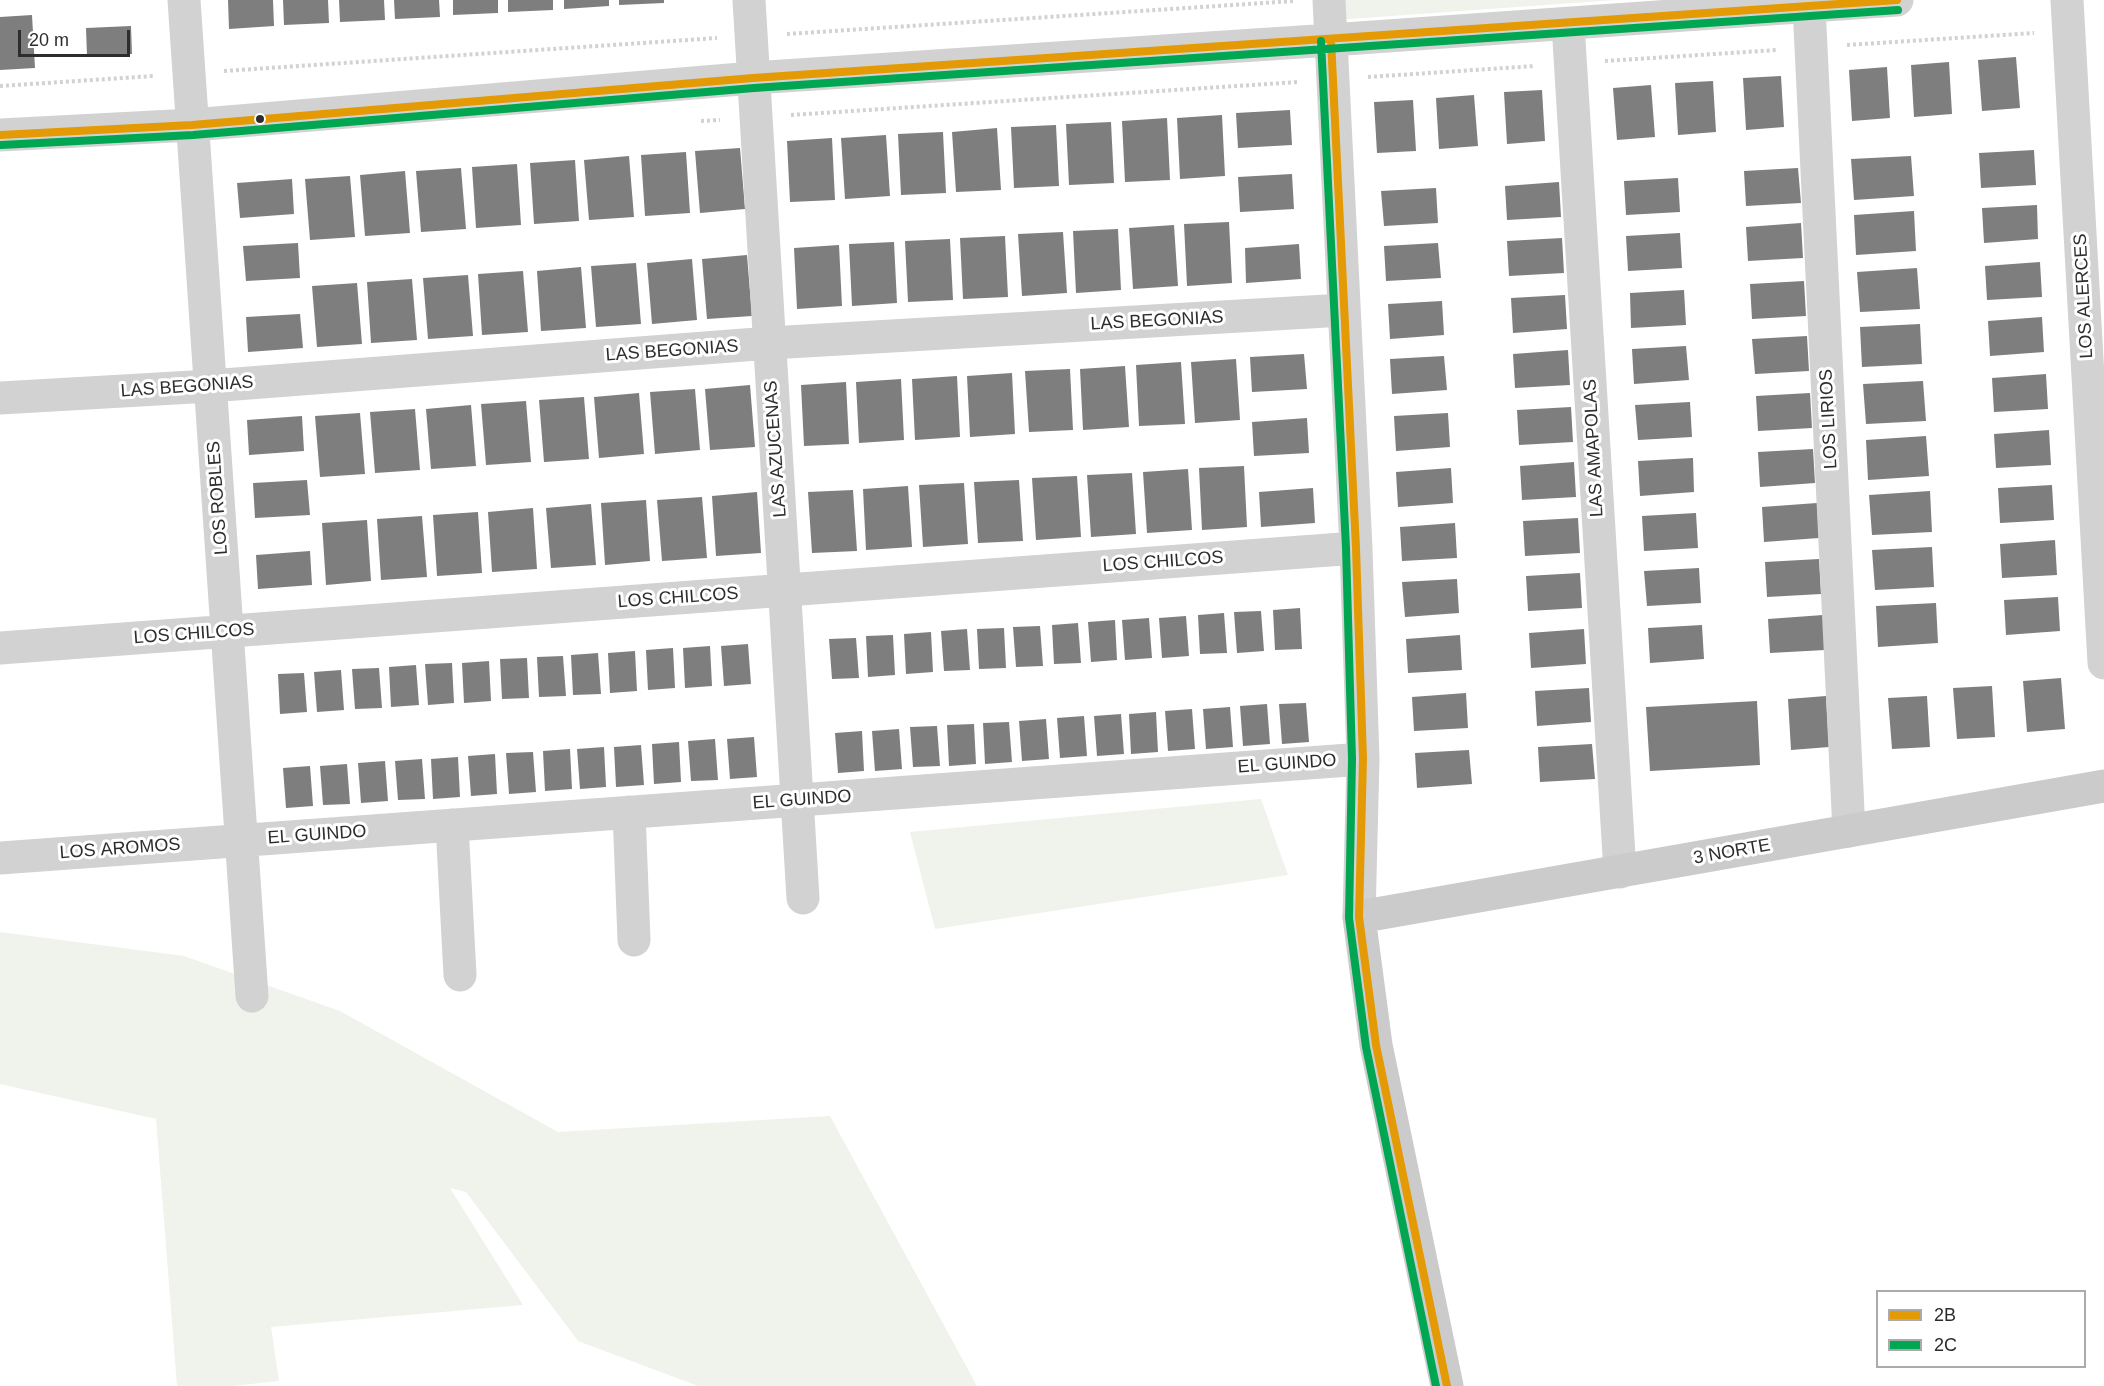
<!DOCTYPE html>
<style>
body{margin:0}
#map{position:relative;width:2104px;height:1386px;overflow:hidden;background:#fff;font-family:Arial,sans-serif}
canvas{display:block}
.legend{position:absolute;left:1876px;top:1290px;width:210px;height:78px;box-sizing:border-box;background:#fff;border:2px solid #ababab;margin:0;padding:8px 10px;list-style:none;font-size:18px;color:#2d2d2d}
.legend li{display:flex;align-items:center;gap:12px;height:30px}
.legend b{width:30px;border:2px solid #ababab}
.scale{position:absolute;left:18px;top:30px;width:112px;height:27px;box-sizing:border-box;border:3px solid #2d2d2d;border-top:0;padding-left:8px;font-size:18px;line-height:21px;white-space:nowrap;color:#2d2d2d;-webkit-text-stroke:4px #fff;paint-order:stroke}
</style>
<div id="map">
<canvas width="2104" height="1386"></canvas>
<ul class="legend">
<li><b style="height:8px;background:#e39a04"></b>2B</li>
<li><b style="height:8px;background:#00a651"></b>2C</li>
</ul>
<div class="scale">20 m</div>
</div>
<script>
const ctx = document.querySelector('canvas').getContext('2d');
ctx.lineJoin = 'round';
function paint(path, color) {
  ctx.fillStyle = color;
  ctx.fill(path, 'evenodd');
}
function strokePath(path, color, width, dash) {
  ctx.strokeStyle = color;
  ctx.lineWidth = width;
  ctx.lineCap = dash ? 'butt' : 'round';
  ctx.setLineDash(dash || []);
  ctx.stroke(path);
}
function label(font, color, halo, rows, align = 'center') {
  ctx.font = font + ' Arial,sans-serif';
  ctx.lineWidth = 6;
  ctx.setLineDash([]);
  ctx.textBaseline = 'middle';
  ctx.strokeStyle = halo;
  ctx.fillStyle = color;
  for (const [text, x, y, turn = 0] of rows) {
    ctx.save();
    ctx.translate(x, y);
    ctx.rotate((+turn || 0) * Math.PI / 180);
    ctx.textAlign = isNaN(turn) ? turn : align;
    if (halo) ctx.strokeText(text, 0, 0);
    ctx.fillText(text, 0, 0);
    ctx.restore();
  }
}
const green = new Path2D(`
 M1335,0H1615L1336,20Z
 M1261,799L1288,875L935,929L910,832Z
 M0,932L184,956L340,1011L558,1132L830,1116L977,1386H698L578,1341L466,1192L450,1188L523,1305L271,1327L279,1381L233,1386H177L156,1119L0,1084Z`);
const building = new Path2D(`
 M228,0H273L274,26L229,29Z
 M283,0H328L329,23L284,25Z
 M339,0H384L385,20L340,22Z
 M394,0H439L440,17L395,19Z
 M453,0H498V13L453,15Z
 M508,0H553V10L508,12Z
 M564,0H609V6L564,9Z
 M619,0H664V3L619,5Z
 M32,15L35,68L0,70V17Z
 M131,26L132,54L87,56L86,28Z
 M2016,57L2020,108L1982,111L1978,60Z
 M1949,62L1952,114L1914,117L1911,65Z
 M1887,67L1890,118L1852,121L1849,70Z
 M1781,76L1784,127L1746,130L1743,78Z
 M1713,81L1716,132L1678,135L1675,83Z
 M1651,85L1655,137L1617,140L1613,88Z
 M1542,90L1545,141L1507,144L1504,92Z
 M1474,95L1478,146L1439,149L1436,98Z
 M1413,100L1416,151L1377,153L1374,102Z
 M1290,110L1292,145L1238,148L1236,113Z
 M1222,115L1225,176L1180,179L1177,118Z
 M1167,118L1170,180L1125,182L1122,121Z
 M1111,122L1114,183L1069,185L1066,124Z
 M1056,125L1059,186L1014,188L1011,127Z
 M997,128L1001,190L956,192L952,132Z
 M943,132L946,193L901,195L898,134Z
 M886,135L890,196L845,199L841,138Z
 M832,138L835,200L790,202L787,141Z
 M740,148L745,209L700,213L695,151Z
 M2034,150L2036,185L1981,188L1979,153Z
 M686,152L690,213L645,216L641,155Z
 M629,156L634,217L589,220L584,160Z
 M1911,156L1914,196L1854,200L1851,159Z
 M575,160L579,221L534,224L530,163Z
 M517,164L521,225L476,228L472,167Z
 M461,168L466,229L421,232L416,171Z
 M1798,168L1801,203L1746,206L1744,171Z
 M405,171L410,233L365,236L360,175Z
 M1292,174L1294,209L1240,212L1238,177Z
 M350,176L355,237L310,240L305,179Z
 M1678,178L1680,212L1626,215L1624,181Z
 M292,179L294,214L240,218L237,183Z
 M1559,182L1561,217L1507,220L1505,186Z
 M1436,188L1438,223L1384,226L1381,191Z
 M2037,205L2038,239L1984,243L1982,208Z
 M1914,211L1916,251L1856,255L1854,215Z
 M1229,222L1232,283L1187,286L1184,224Z
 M1801,223L1803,258L1748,261L1746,227Z
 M1174,225L1178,286L1133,289L1129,228Z
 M1118,229L1121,290L1076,293L1073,231Z
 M1063,232L1067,293L1022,296L1018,234Z
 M1680,233L1682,268L1628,271L1626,236Z
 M1005,236L1008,297L963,299L960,238Z
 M1562,238L1564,273L1509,276L1507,241Z
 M950,239L953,300L908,302L905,241Z
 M894,242L897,303L852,306L849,244Z
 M298,243L300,278L246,281L243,246Z
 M1438,243L1441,278L1386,281L1384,246Z
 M1299,244L1301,279L1246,283L1245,248Z
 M839,245L842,306L797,309L794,248Z
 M747,255L752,316L707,319L702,259Z
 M692,259L697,320L652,324L647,263Z
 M2040,262L2042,297L1987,300L1985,266Z
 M636,263L641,324L596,327L591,266Z
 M581,267L586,328L541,331L537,271Z
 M1917,268L1920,309L1860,312L1857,272Z
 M523,271L528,332L482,335L478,274Z
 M468,275L473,336L428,339L423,278Z
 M412,279L417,340L371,343L367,282Z
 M1804,281L1806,316L1752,319L1750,284Z
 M357,283L362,344L317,347L312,286Z
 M1684,290L1686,325L1631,328L1630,293Z
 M1565,295L1567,329L1513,333L1511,298Z
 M1442,301L1444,335L1390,339L1388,304Z
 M300,314L303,348L248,352L246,317Z
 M2042,317L2044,352L1990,356L1988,321Z
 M1920,324L1922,364L1862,367L1860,327Z
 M1807,336L1809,371L1755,374L1752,339Z
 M1686,346L1689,380L1634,384L1632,349Z
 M1568,350L1570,385L1515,388L1513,354Z
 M1304,354L1307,389L1252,392L1250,357Z
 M1444,356L1447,390L1392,394L1390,359Z
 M1236,359L1240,420L1195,423L1191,362Z
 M1181,362L1185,424L1139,426L1136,365Z
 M1125,366L1129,427L1083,430L1080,369Z
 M1070,369L1073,430L1029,432L1025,371Z
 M1012,373L1015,434L970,437L967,376Z
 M2046,374L2048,409L1994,412L1992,378Z
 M957,376L960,437L915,440L912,379Z
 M901,379L904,440L859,443L856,382Z
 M1923,381L1926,421L1866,424L1863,384Z
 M846,382L849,444L804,446L801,385Z
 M750,385L755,447L710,450L705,389Z
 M695,389L700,450L655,454L650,392Z
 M639,393L644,454L599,458L594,397Z
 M1810,393L1812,428L1758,431L1756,396Z
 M584,397L589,459L544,462L539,400Z
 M526,401L531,462L486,465L481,404Z
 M1690,402L1692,437L1638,440L1635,405Z
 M471,405L476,466L431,469L426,409Z
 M1571,407L1573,442L1519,445L1517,410Z
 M415,409L420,470L375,473L370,412Z
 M360,413L365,474L320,477L315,416Z
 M1448,413L1450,447L1396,451L1394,416Z
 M302,416L304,451L249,455L247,420Z
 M1307,418L1309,453L1254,456L1252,422Z
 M2049,430L2051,465L1996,468L1994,434Z
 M1926,436L1929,476L1868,480L1866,440Z
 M1813,449L1815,483L1760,487L1758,452Z
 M1693,458L1694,492L1640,496L1638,461Z
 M1574,462L1576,497L1522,500L1520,466Z
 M1244,466L1247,527L1202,530L1199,468Z
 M1451,468L1453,503L1398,507L1396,472Z
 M1188,469L1192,530L1147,533L1143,472Z
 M1132,473L1136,534L1091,537L1087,475Z
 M1077,476L1081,537L1036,540L1032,478Z
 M307,480L310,515L255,518L253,483Z
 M1019,480L1023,541L978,543L974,482Z
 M964,483L968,544L923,547L919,485Z
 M2052,485L2054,520L2000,523L1998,488Z
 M908,486L912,547L866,550L863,489Z
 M1313,488L1315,523L1261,527L1259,492Z
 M853,490L857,551L812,553L808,492Z
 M1930,491L1932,532L1872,535L1869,495Z
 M757,492L761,553L716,556L712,496Z
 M702,497L707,558L662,561L657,500Z
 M646,500L650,561L605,565L601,503Z
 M1817,503L1819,538L1764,542L1762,507Z
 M591,504L596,565L551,568L546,508Z
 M533,508L537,569L492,572L488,512Z
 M478,512L482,573L437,576L433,515Z
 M1696,513L1698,548L1644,551L1642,516Z
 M422,516L427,577L381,580L377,519Z
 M1578,518L1580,553L1525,556L1523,521Z
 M367,520L371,581L326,585L322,523Z
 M1455,523L1457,558L1402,561L1400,527Z
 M2055,540L2057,575L2002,578L2000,544Z
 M1932,547L1934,587L1875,590L1872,550Z
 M310,551L312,585L258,589L256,555Z
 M1819,559L1821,594L1767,597L1765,562Z
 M1699,568L1701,603L1647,606L1644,571Z
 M1580,573L1582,608L1528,611L1526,576Z
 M1457,579L1459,613L1405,617L1402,582Z
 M2058,597L2060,631L2006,635L2004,600Z
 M1936,603L1938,643L1878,647L1876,606Z
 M1300,608L1302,649L1275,650L1273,610Z
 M1261,611L1264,651L1237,653L1234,612Z
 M1224,613L1227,653L1200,654L1198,615Z
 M1823,615L1825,650L1770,653L1768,619Z
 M1186,616L1189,656L1162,658L1159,618Z
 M1149,618L1152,658L1125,660L1122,620Z
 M1115,620L1117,660L1091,662L1088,622Z
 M1078,623L1081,663L1054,664L1052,625Z
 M1702,625L1704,659L1650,663L1648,628Z
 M1040,626L1043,666L1016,667L1013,627Z
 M1004,628L1006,668L979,669L977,629Z
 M967,629L970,670L944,671L941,631Z
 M1584,629L1586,664L1531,668L1529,633Z
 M931,632L933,672L906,674L904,634Z
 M893,635L895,675L868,677L866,636Z
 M1460,635L1462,670L1408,673L1406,639Z
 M856,638L859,678L832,679L829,639Z
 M748,644L751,684L724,686L721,646Z
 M710,646L712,686L685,688L683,648Z
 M673,648L675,688L648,690L646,650Z
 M635,651L637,691L610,693L608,653Z
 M598,653L601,694L573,695L571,655Z
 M563,656L566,696L539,697L537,657Z
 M527,658L529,698L502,699L500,659Z
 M489,661L491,701L464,703L462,663Z
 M452,663L454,703L428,705L425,664Z
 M416,665L419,705L391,707L389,667Z
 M379,668L382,708L355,709L352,669Z
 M341,670L344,710L317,712L314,672Z
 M304,673L307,712L280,714L278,674Z
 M2061,678L2065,729L2027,732L2023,681Z
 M1992,686L1995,737L1957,739L1953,688Z
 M1589,688L1591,722L1537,726L1535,691Z
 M1466,693L1468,728L1414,731L1412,697Z
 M1826,696L1829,747L1791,750L1788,699Z
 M1927,696L1930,747L1892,749L1888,698Z
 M1757,701L1760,765L1650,771L1646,707Z
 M1306,703L1309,742L1282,744L1279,704Z
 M1267,704L1270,744L1243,746L1240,706Z
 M1230,707L1233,747L1206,749L1203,709Z
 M1192,709L1195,749L1168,751L1165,711Z
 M1156,712L1158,752L1131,754L1129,714Z
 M1121,714L1124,754L1097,756L1094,716Z
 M1084,716L1087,756L1060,758L1057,718Z
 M1046,719L1049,759L1022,761L1019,721Z
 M1009,722L1012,762L985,764L983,723Z
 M974,724L976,764L949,766L947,725Z
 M937,726L940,766L913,767L910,727Z
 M899,729L902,769L875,771L872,731Z
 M862,731L864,771L838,773L835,733Z
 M754,737L757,777L730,779L727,739Z
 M715,739L718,780L691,781L688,741Z
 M679,742L681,782L654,784L652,744Z
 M1592,744L1595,779L1540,782L1538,747Z
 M641,745L644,785L616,787L614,747Z
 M604,747L606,787L580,789L577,749Z
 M570,749L572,789L545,791L543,751Z
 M1469,750L1472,784L1417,788L1415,753Z
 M533,752L536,792L509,794L506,753Z
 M495,754L497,794L471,796L468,756Z
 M458,757L460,797L433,799L431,759Z
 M422,759L425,799L398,800L395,761Z
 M385,761L388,801L361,803L358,763Z
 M347,764L350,804L323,805L320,766Z
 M310,766L313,806L286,808L283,768Z`);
const path = new Path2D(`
 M787,34L1294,1
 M1847,45L2034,33
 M1605,61L1777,50
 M224,71L717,38
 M1368,77L1535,66
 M0,86L154,76
 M791,115L1298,82
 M701,121L720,120`);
const street = new Path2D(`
 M184,0L252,996
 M749,0L803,898
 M1329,0L1356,548L1363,759L1359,917
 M2067,0L2104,663
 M1809,6L1849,831
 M1568,24L1620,872
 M0,135L192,125L753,78L1331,40L1897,0
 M0,398L210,386L770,343L1344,310
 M0,648L1356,548
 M629,812L634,940
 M452,825L460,975
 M0,858L1363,759`);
const secondary = new Path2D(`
 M1447,1386L1376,1045L1359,917L2104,786`);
const bus1 = new Path2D(`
 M1331,40L1356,548L1363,759L1359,917L1376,1045L1447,1386
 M0,135L192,125L753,78L1897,0`);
const bus2 = new Path2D(`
 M1321,41L1346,548L1352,759L1349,918L1366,1047L1436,1386
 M1,145L193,135L754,88L1898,10`);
const markers = [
 [260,119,5,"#2d2d2d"]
];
const streetNames = [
 ["LOS ALERCES",2084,296,-93],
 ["LAS BEGONIAS",1157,321,-3],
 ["LAS BEGONIAS",672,351,-4],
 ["LAS BEGONIAS",187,387,-4],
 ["LOS LIRIOS",1829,419,-93],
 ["LAS AMAPOLAS",1594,448,-93],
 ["LAS AZUCENAS",776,449,-94],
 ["LOS ROBLES",218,498,-94],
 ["LOS CHILCOS",1163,562,-4],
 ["LOS CHILCOS",678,598,-4],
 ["LOS CHILCOS",194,634,-4],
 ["EL GUINDO",1287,764,-4],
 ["EL GUINDO",802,800,-4],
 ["EL GUINDO",317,835,-4],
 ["LOS AROMOS",120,849,-4],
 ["3 NORTE",1732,852,-10]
];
paint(green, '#f0f3eb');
paint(building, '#7e7e7e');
strokePath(path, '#d2d2d2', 4, [3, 3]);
strokePath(street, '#d2d2d2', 33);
strokePath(secondary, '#cbcbcb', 33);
strokePath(bus1, '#e39a04', 8);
strokePath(bus2, '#00a651', 8);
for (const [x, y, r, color] of markers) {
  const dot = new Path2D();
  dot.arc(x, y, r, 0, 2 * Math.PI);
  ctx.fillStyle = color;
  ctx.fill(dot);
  strokePath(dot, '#fff', 2);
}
label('18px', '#2d2d2d', '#fff', streetNames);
</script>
